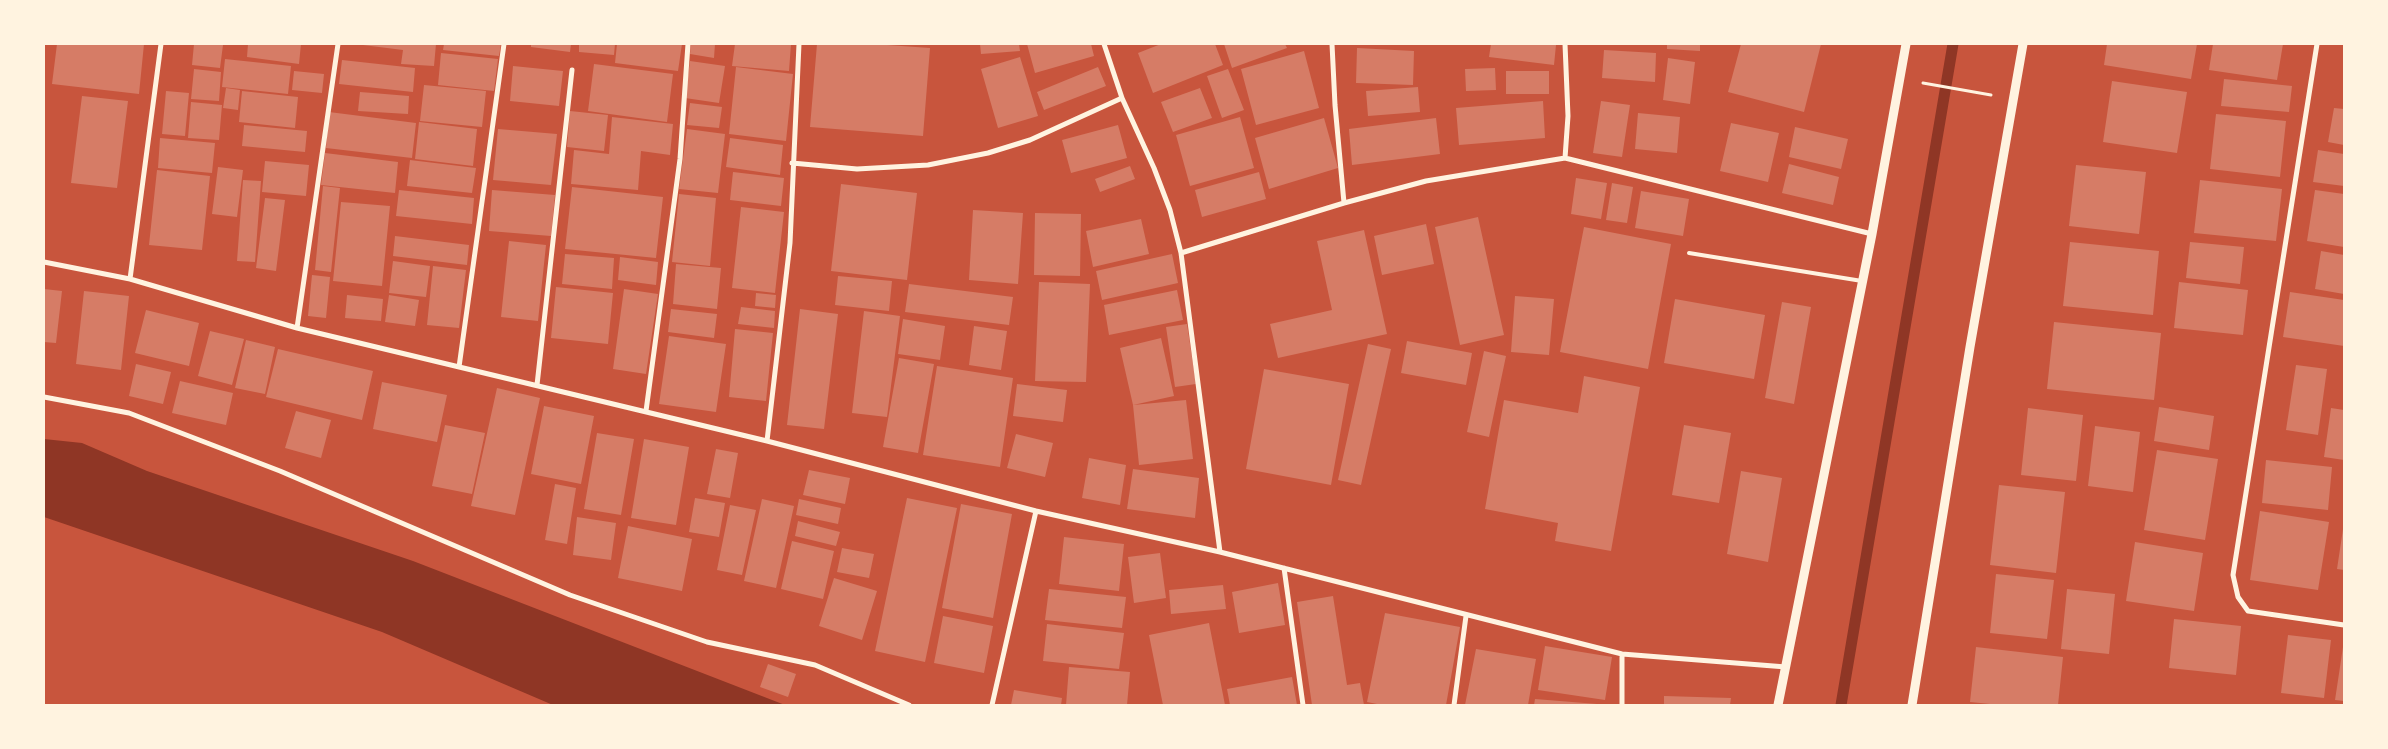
<!DOCTYPE html>
<style>
body{margin:0}
#map{position:relative;width:2388px;height:749px;overflow:hidden;background:#c8553d;font-family:"Varela Round",sans-serif}
canvas{display:block}
.frame{position:absolute;inset:0;border:45px solid #fff3e0;pointer-events:none}
</style>
<div id="map">
<canvas width="2388" height="749"></canvas>
<div class="frame"></div>
</div>
<script>
const ctx = document.querySelector('canvas').getContext('2d');
ctx.lineJoin = 'round';
function paint(path, color) {
  ctx.fillStyle = color;
  ctx.fill(path, 'evenodd');
}
function strokePath(path, color, width, dash) {
  ctx.strokeStyle = color;
  ctx.lineWidth = width;
  ctx.lineCap = dash ? 'butt' : 'round';
  ctx.setLineDash(dash || []);
  ctx.stroke(path);
}
const water = new Path2D(`
 M44,439L82,443L147,471L413,561L785,705H553L382,632L44,517Z`);
const stream = new Path2D(`
 M1841,705L1953,44`);
const building = new Path2D(`
 M57,44H144L139,94L52,84Z
 M194,44L223,45L220,68L192,65Z
 M248,44H301L299,64L247,57Z
 M355,44H436L434,66L401,64L403,50Z
 M444,44H501L499,56L443,50Z
 M531,44H571L570,52L531,47Z
 M579,44H615L614,55L579,52Z
 M617,44H682L678,71L615,63Z
 M691,44H715L714,58L690,54Z
 M735,44H791L789,71L732,66Z
 M817,44H873L930,48L923,136L810,127Z
 M980,44H1019L1020,51L981,54Z
 M1027,44H1091L1094,56L1035,73Z
 M1161,44H1215L1223,65L1153,93L1138,53Z
 M1224,44H1285L1287,48L1232,68Z
 M1491,44L1556,45L1554,65L1489,57Z
 M1667,44H1700V51L1667,49Z
 M1741,44H1821L1804,112L1728,92Z
 M2107,44H2197L2191,79L2104,65Z
 M2213,44H2283L2277,80L2209,70Z
 M1357,48L1414,51L1413,85L1356,83Z
 M1604,50L1656,53L1655,82L1602,78Z
 M1304,51L1319,108L1256,125L1241,69Z
 M441,53L498,59L494,91L438,85Z
 M1020,57L1038,116L998,128L981,69Z
 M1668,58L1695,62L1690,104L1663,100Z
 M225,59L291,66L288,94L222,87Z
 M342,60L415,68L413,92L339,84Z
 M690,61L725,66L719,103L685,98Z
 M594,64L673,74L667,122L588,111Z
 M513,66L563,71L559,106L510,101Z
 M736,67L793,74L786,141L729,134Z
 M1098,67L1106,86L1044,110L1037,92Z
 M1495,68L1496,90L1466,91L1465,69Z
 M194,69L221,72L219,101L191,99Z
 M1228,69L1244,110L1222,118L1207,76Z
 M294,71L324,74L322,93L292,90Z
 M1506,71H1549V94H1506Z
 M2224,79L2292,86L2289,112L2221,106Z
 M2112,81L2187,92L2177,153L2103,142Z
 M424,85L486,91L482,127L420,121Z
 M1418,87L1420,112L1368,116L1366,91Z
 M226,88L240,90L238,110L223,108Z
 M1200,88L1212,118L1173,132L1161,102Z
 M166,91L189,93L185,136L162,134Z
 M242,91L298,97L295,128L239,122Z
 M360,92L409,96L408,114L358,111Z
 M82,96L128,101L117,188L71,183Z
 M1543,101L1545,138L1459,145L1456,108Z
 M1601,101L1630,105L1622,157L1593,153Z
 M191,102L222,105L219,140L188,138Z
 M690,103L722,107L719,128L687,125Z
 M2334,108L2344,109V145L2328,142Z
 M570,111L608,115L604,151L567,147Z
 M329,112L416,123L412,158L326,148Z
 M1638,113L1680,117L1677,153L1635,149Z
 M2216,114L2286,121L2280,177L2210,169Z
 M612,117L673,124L670,155L641,151L638,190L571,184L574,150L609,154Z
 M1240,117L1254,168L1190,186L1176,135Z
 M1324,118L1338,168L1269,189L1255,138Z
 M1436,118L1440,154L1352,165L1349,129Z
 M419,122L477,129L473,166L415,159Z
 M1731,123L1779,133L1768,182L1720,171Z
 M244,125L307,131L305,152L242,146Z
 M1118,125L1127,158L1071,173L1062,140Z
 M1795,127L1848,139L1841,169L1789,157Z
 M498,129L557,134L551,185L493,180Z
 M687,129L725,134L718,193L679,189Z
 M160,138L215,143L212,173L158,168Z
 M730,138L783,145L780,175L726,167Z
 M2318,150L2344,154V186L2313,182Z
 M325,153L398,162L395,193L321,185Z
 M410,160L476,168L472,193L407,186Z
 M265,161L309,165L306,196L262,192Z
 M1789,164L1839,177L1833,205L1782,193Z
 M2076,165L2146,172L2139,234L2069,226Z
 M1130,166L1135,179L1100,192L1095,179Z
 M218,167L243,170L237,217L212,214Z
 M157,170L210,176L202,250L149,245Z
 M733,172L784,178L781,206L730,200Z
 M1259,172L1266,199L1202,217L1195,190Z
 M1576,178L1607,183L1601,219L1571,214Z
 M243,180L261,181L255,262L237,261Z
 M2200,180L2282,189L2276,241L2194,233Z
 M1612,183L1633,187L1627,223L1606,220Z
 M841,184L917,193L907,280L831,271Z
 M323,186L340,188L331,272L315,270Z
 M572,187L663,197L656,258L565,249Z
 M399,190L474,198L472,224L396,216Z
 M492,190L555,195L551,236L489,231Z
 M2315,190L2344,194V247L2307,241Z
 M1641,191L1689,199L1683,236L1635,228Z
 M679,194L716,198L710,266L672,262Z
 M265,198L285,200L276,271L256,268Z
 M341,202L390,206L382,286L333,281Z
 M741,207L784,212L775,293L732,288Z
 M973,210L1023,213L1018,284L969,280Z
 M1035,213L1081,214L1080,276L1034,275Z
 M1478,217L1504,335L1460,345L1435,227Z
 M1141,219L1149,254L1093,267L1086,231Z
 M1426,224L1434,264L1382,275L1374,236Z
 M1584,227L1671,244L1648,369L1560,352Z
 M1364,230L1387,334L1278,358L1270,324L1332,310L1317,241Z
 M395,236L469,245L467,265L393,256Z
 M509,241L546,245L538,321L501,317Z
 M2070,242L2159,251L2153,315L2063,306Z
 M2190,242L2244,247L2240,284L2186,278Z
 M2321,251L2344,255V294L2315,289Z
 M565,254L614,258L612,289L562,284Z
 M1172,254L1178,283L1102,300L1096,271Z
 M620,257L658,262L656,285L618,280Z
 M393,261L430,266L426,297L389,293Z
 M676,264L721,268L717,309L673,304Z
 M433,266L466,270L459,328L427,325Z
 M312,275L330,277L326,318L308,316Z
 M838,276L892,281L889,311L835,305Z
 M1039,282L1090,284L1086,382L1035,381Z
 M2179,282L2248,290L2243,335L2174,328Z
 M909,284L1013,297L1009,325L905,312Z
 M556,287L613,293L608,344L551,338Z
 M44,289L62,291L56,343L44,342Z
 M624,289L658,294L646,374L613,369Z
 M1177,290L1183,320L1109,335L1104,305Z
 M84,291L129,296L121,370L76,364Z
 M2290,292L2344,300V346L2283,337Z
 M756,293L776,295L775,308L755,306Z
 M347,295L383,299L381,321L345,318Z
 M389,295L419,300L415,326L385,322Z
 M1515,296L1554,299L1549,355L1511,352Z
 M1675,299L1765,315L1754,379L1664,363Z
 M1782,302L1811,307L1794,404L1765,398Z
 M741,307L775,311L774,328L738,324Z
 M671,309L717,314L714,338L668,332Z
 M800,309L838,314L824,429L787,425Z
 M146,310L199,323L189,366L135,353Z
 M864,311L900,316L887,417L852,413Z
 M903,319L945,326L940,360L898,354Z
 M2054,322L2161,333L2154,400L2047,389Z
 M1187,324L1196,384L1175,387L1166,327Z
 M974,326L1007,331L1001,370L969,365Z
 M735,329L773,333L766,401L729,397Z
 M210,331L244,339L232,385L198,376Z
 M669,336L726,344L716,412L659,404Z
 M1161,338L1174,396L1133,405L1186,400L1193,459L1139,465L1133,405L1120,348Z
 M246,340L275,347L265,394L235,388Z
 M1407,341L1472,353L1466,385L1401,373Z
 M1368,344L1391,349L1361,485L1338,480Z
 M278,349L373,371L362,420L266,397Z
 M1484,351L1506,356L1489,437L1467,432Z
 M899,358L934,364L918,453L883,447Z
 M136,364L171,372L163,404L129,396Z
 M2296,365L2327,369L2318,435L2286,430Z
 M937,366L1013,378L1000,467L923,455Z
 M1264,369L1349,384L1331,485L1246,469Z
 M1584,376L1640,387L1611,551L1555,541L1558,523L1485,509L1504,400L1578,413Z
 M180,381L233,393L226,425L172,413Z
 M382,382L447,395L437,442L373,429Z
 M1017,384L1067,390L1063,422L1013,416Z
 M497,388L540,398L515,515L471,506Z
 M544,406L594,416L581,484L531,474Z
 M2159,407L2214,416L2209,450L2154,441Z
 M2028,408L2083,415L2076,481L2021,475Z
 M2331,408L2344,410V460L2324,457Z
 M296,411L331,420L321,458L285,448Z
 M445,425L485,433L472,494L432,486Z
 M1684,425L1731,433L1719,503L1672,495Z
 M2095,426L2140,432L2133,492L2088,486Z
 M597,433L634,439L621,515L584,509Z
 M1016,434L1053,443L1045,477L1007,468Z
 M644,439L689,447L676,525L631,518Z
 M716,449L738,453L730,498L707,494Z
 M2157,450L2218,459L2205,540L2144,530Z
 M1089,458L1126,465L1120,505L1082,498Z
 M2266,460L2332,467L2328,510L2262,503Z
 M1133,469L1199,478L1195,518L1127,509Z
 M809,470L850,478L845,504L803,495Z
 M1741,471L1782,478L1768,562L1727,554Z
 M555,484L576,488L567,544L545,540Z
 M1999,485L2065,492L2056,573L1990,565Z
 M695,498L725,503L719,537L689,532Z
 M907,498L957,508L925,662L875,651Z
 M762,499L794,506L776,588L744,581Z
 M799,499L841,508L838,524L796,515Z
 M961,504L1012,514L993,618L942,608Z
 M730,505L756,510L742,575L717,570Z
 M2260,511L2329,522L2318,590L2250,580Z
 M577,517L616,523L611,560L573,555Z
 M798,521L840,532L836,546L795,536Z
 M628,526L692,539L682,591L618,578Z
 M2343,529H2344V570L2337,569Z
 M1064,537L1124,544L1119,591L1059,584Z
 M792,541L834,551L823,599L781,589Z
 M2135,542L2203,553L2194,611L2126,601Z
 M842,548L874,554L869,578L837,572Z
 M1160,553L1166,598L1134,603L1128,557Z
 M1996,574L2054,580L2047,639L1990,633Z
 M834,578L877,591L862,640L819,626Z
 M1278,583L1285,625L1239,633L1232,592Z
 M1223,585L1226,609L1171,614L1169,590Z
 M1049,589L1126,597L1122,628L1045,620Z
 M2067,589L2115,594L2109,654L2061,649Z
 M1333,596L1347,685L1360,683L1364,705H1312L1297,602Z
 M1385,613L1460,627L1446,705H1382L1367,702Z
 M943,616L993,626L984,673L934,663Z
 M2174,619L2241,626L2236,675L2169,668Z
 M1209,623L1225,705H1163L1149,635Z
 M1047,624L1124,633L1119,669L1043,661Z
 M2288,635L2331,640L2324,698L2281,693Z
 M1545,646L1612,657L1605,700L1538,690Z
 M1976,647L2063,657L2058,705H2000L1970,702Z
 M2343,647H2344V701L2335,700Z
 M1476,649L1536,659L1528,705H1465Z
 M768,664L796,674L788,697L760,687Z
 M1069,667L1130,672L1127,705H1066Z
 M1292,677L1297,705H1230L1227,689Z
 M1014,690L1062,698L1061,705H1011Z
 M1664,696L1731,698L1730,705H1664Z
 M1535,699L1597,704V705H1534Z`);
const path = new Path2D(`
 M1923,83L1991,95`);
const service = new Path2D(`
 M1689,253L1862,281`);
const minor = new Path2D(`
 M1104,44L1122,98L1154,168L1170,210L1181,253L1220,552
 M1332,44L1335,105L1344,203
 M2317,44L2233,575L2238,597L2248,611L2344,625
 M1565,158L1568,116L1565,44
 M792,163L857,169L928,165L988,153L1030,140L1122,98
 M1181,253L1344,203L1426,181L1565,158L1872,234
 M44,262L130,279L297,328L767,441L1036,511L1220,552L1622,654L1786,667
 M130,279L161,44
 M297,328L338,44
 M459,367L504,44
 M537,385L572,70
 M44,397L129,413L280,471L570,595L707,642L815,665L909,705
 M646,411L680,159L688,44
 M767,441L790,243L799,44
 M1284,568L1303,705
 M992,705L1036,511
 M1454,705L1466,616
 M1622,705V654`);
const tertiary = new Path2D(`
 M1778,705L1872,234L1906,44
 M1912,705L1970,347L2023,44`);
paint(water, '#8f3625');
strokePath(stream, '#8f3625', 11);
paint(building, '#d67c66');
strokePath(path, '#fff3e0', 3);
strokePath(service, '#fff3e0', 4);
strokePath(minor, '#fff3e0', 5);
strokePath(tertiary, '#fff3e0', 9);
</script>
